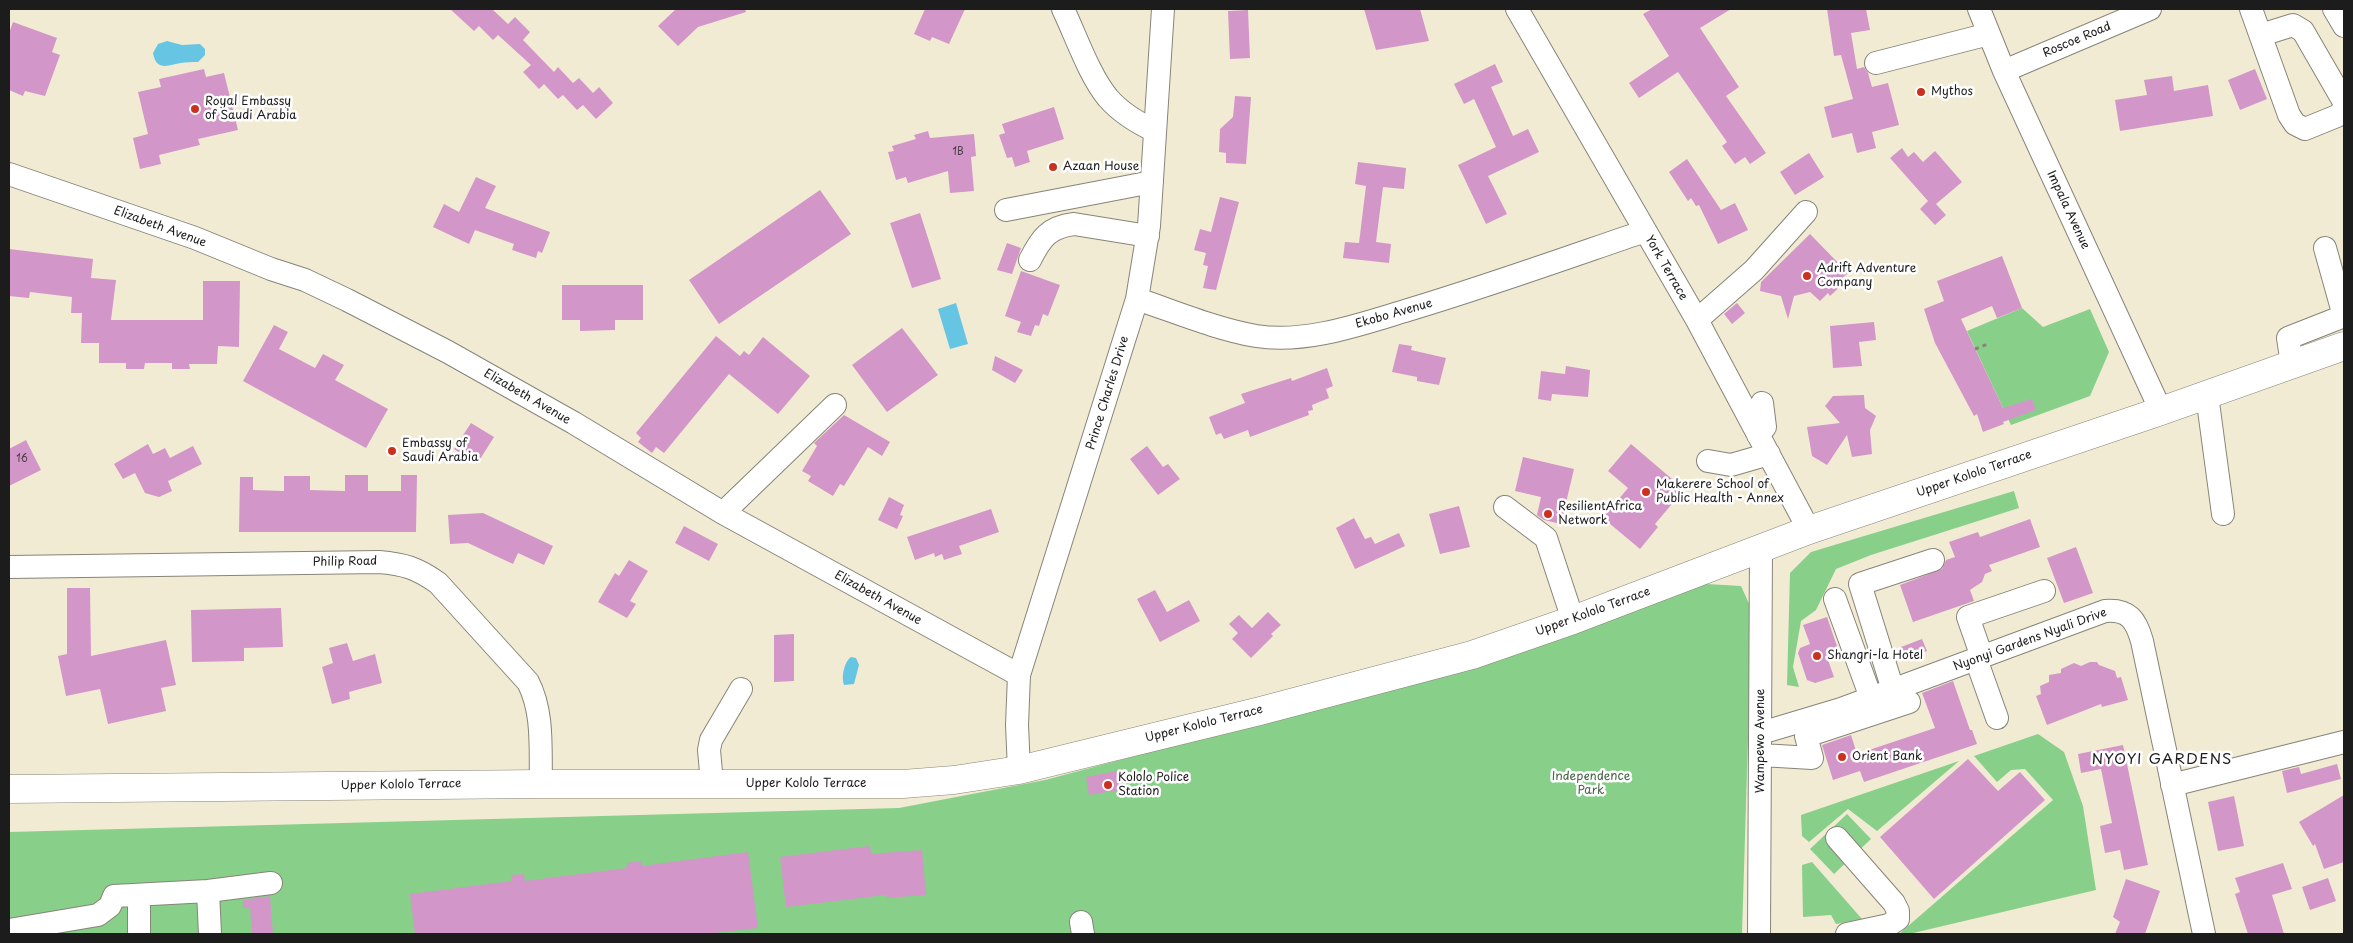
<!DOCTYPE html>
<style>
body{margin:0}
#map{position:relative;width:2353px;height:943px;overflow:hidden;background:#f2ebd4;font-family:"Playpen Sans",sans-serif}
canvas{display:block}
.frame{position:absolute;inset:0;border:10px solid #1c1c1c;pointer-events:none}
</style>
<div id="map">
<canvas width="2353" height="943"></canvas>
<div class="frame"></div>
</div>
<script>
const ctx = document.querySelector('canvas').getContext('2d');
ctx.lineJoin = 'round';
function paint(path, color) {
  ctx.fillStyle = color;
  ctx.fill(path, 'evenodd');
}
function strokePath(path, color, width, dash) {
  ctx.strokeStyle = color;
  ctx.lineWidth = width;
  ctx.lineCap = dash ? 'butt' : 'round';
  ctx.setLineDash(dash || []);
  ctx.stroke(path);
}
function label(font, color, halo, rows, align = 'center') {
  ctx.font = font + ' "Playpen Sans",sans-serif';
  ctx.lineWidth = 5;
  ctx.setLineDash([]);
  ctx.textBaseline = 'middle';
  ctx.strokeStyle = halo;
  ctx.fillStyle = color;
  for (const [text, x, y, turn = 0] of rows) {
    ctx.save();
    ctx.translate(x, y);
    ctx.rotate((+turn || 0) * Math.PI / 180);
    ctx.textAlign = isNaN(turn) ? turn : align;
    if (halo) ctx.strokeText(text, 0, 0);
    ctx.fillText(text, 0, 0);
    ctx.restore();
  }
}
const green = new Path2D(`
 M2022,308L2043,327L2090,309L2109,352L2090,396L2011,425L1967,331Z
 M2014,491L2019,508L1871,555L1836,569L1816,610L1801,621L1793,667L1799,687L1787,685L1790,573L1811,552Z
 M1706,584L1741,586L1752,610L1742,934H9V832L899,808L1045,780L1244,727Z
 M2038,734L2064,752L2083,806L2096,890L1909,934H1899L2053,800L2025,769L2011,770L1997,782L1974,756Z
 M1959,761L1877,831L1848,809L1809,842L1802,836L1801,815Z
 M1847,814L1871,839L1834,874L1810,849Z
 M1812,862L1862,919L1836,924L1831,915L1803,917L1802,865Z`);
const water = new Path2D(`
 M167,41L182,45L200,44L205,49V55L198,62C192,62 187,62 181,63C169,65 156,72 153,53L158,44Z
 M956,303L968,344L950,349L938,309Z
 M851,657L856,658L859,665L854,684L844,685C841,677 844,662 851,657Z`);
const building = new Path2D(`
 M450,9H492L508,24L515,17L530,32L523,40L554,72L558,67L573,83L579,78L593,93L599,87L613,103L596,119L583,105L577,110L563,95L558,99L544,84L539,89L523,72L531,65L498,35L493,40L479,26L474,31Z
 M676,9H745L746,12L698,27L678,46L658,26Z
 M925,9H965L949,44L932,37L930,41L914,34Z
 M1364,9H1420L1429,41L1376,50Z
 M1652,9H1731L1700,28L1739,87L1726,96L1766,153L1750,164L1745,157L1735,164L1722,146L1727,142L1678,72L1639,98L1629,83L1669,56L1643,14Z
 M1827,9H1866L1870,30L1851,33L1857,69L1864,67L1868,73L1872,87L1888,83L1899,125L1872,132L1876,148L1857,153L1852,133L1832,138L1824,107L1853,99L1841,55L1834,56Z
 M1248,10L1250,58L1230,59L1228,11Z
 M13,22L57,38L52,52L60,55L45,96L25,91L23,96L9,90V33Z
 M1495,64L1503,82L1491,87L1513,136L1528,129L1539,152L1488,176L1507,214L1486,224L1458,165L1496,147L1474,99L1464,104L1454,84Z
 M204,69L206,77L224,73L238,130L198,139L200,145L159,155L161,164L140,169L133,138L148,134L138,92L161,87L159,79Z
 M2255,69L2267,99L2240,110L2228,80Z
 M2172,76L2174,91L2208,85L2213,116L2120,131L2115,100L2147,95L2144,80Z
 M1235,96L1251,97L1246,164L1226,163V153L1219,152L1220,129L1233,117Z
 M1054,107L1064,139L1027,151L1030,162L1015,167L1012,157L1007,158L999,135L1005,133L1002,124Z
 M928,131L930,138L974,134L976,156L971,157L974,191L950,193L948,171L908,183L906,177L896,180L888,152L894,151L892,146L916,139L914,135Z
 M1902,148L1908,157L1914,152L1923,162L1935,151L1962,182L1936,204L1946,215L1935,225L1920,209L1928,201L1890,158Z
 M1809,153L1824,177L1795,195L1780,172Z
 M1687,159L1721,210L1735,203L1748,230L1718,244L1699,205L1696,206L1691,198L1688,201L1669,172Z
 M1358,162L1406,168L1404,189L1383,187L1376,242L1391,244L1389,263L1343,258L1345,242L1359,243L1366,186L1355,184Z
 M476,177L496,186L485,208L550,232L542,253L538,251L536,258L512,250L514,244L475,230L469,244L433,227L444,204L459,212Z
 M820,190L851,234L719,324L689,280Z
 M1220,197L1239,202L1216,290L1203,288L1208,266L1203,265L1206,253L1194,250L1200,229L1211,232Z
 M920,213L941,279L912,288L890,223Z
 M1810,234L1848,273L1840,280L1844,283L1830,296L1828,293L1820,301L1810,292L1794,296L1788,319L1781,296L1760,291L1761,282Z
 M1007,243L1021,248L1012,274L997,270Z
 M9,249L93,259L91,278L116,280L111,320H203V281H240L239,347L218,346L217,364H189L190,369H172V363H145L144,369H126V363H99V343H81L82,313H71L72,297L30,292L29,298L9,296Z
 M2002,256L2022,308L1997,318L1992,306L1961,319L2003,408L2032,399L2036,410L2003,422L2004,424L1983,432L1977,414L1974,416L1935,343L1924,309L1944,301L1937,281Z
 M1021,271L1060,285L1048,316L1043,314L1039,326L1035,325L1031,336L1017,332L1021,322L1005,316Z
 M562,285H643V320H615V330L580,331V320H562Z
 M1737,303L1745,313L1732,324L1724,314Z
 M1874,322L1876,340L1859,342L1862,366L1833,368L1830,326Z
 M274,325L288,332L279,349L315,368L323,354L344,365L335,380L388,409L366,448L243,381Z
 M902,328L938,375L887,412L852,365Z
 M716,336L740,356L744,351L749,355L763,337L810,376L778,414L729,374L664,453L656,447L652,453L638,442L641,438L636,433Z
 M1399,344L1412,346L1411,350L1446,358L1439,385L1417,381V377L1392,372Z
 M995,356L1023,370L1015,383L992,370Z
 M1566,366L1590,370L1588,397L1552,394L1551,401L1538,399L1541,371L1565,374Z
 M1327,368L1333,386L1326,389L1329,398L1312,405L1313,410L1308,411L1309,415L1250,437L1248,430L1224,439L1221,433L1216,435L1209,417L1245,403L1241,394L1291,378L1292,381Z
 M1864,395L1865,408L1876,416L1870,430L1872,454L1852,457L1847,435L1827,465L1812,456L1807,427L1840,423L1825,406L1833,396Z
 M844,415L890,442L882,456L868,447L844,486L840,484L833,496L808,481L811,476L802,471L817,446L814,443Z
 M471,423L494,437L477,464L454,449Z
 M26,440L41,470L9,486V449Z
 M148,444L153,454L165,448L170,458L193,446L202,464L168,481L172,491L159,497L145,493L135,473L123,479L114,464Z
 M1631,444L1672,479L1669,482L1682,492L1655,524L1658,527L1640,549L1603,518L1628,488L1608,471Z
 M1147,446L1163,467L1168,464L1180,479L1158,495L1130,459Z
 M1523,457L1574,469L1561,524L1544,520L1537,515L1541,497L1515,491Z
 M345,475H368V491H401V475H417L416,532H239L240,477H253V490L284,491V476H310V490L345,491Z
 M889,497L904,505L900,515L903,516L897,529L878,520Z
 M1459,506L1470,547L1440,554L1429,514Z
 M991,509L999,532L959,546L962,554L944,560L942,554L935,557L934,553L915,560L907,537Z
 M483,513L553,546L544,565L518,553L513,564L468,543L450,544L448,515Z
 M1354,518L1365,539L1371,537L1375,544L1399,533L1405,546L1355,569L1336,528Z
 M2030,519L2040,547L1989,565L1992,571L1985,574L1982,582L1970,590L1974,601L1913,622L1900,585L1942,569L1946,560L1955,557L1949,542L1978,532L1980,537Z
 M684,526L718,544L709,561L675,543Z
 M2076,547L2093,593L2064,603L2047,558Z
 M629,560L648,571L630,601L636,604L627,618L598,602L615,573L619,576Z
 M67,588H90L91,656L166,640L176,685L161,688L166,711L108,724L100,689L66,696L58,656L67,654Z
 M1155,590L1167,612L1189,600L1200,621L1160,642L1137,599Z
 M281,608L283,647L244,648V661L192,662L191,610Z
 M1268,612L1281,625L1271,634L1273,636L1251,658L1232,639L1238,633L1229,624L1239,615L1252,628Z
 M1827,617L1839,652L1827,657L1834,677L1815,683L1807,680L1798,653L1800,648L1810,644L1803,625Z
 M794,634V681L774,682V635Z
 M1922,639L1927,651L1906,659L1901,647Z
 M347,643L353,661L375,654L382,683L349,692L350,699L332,704L322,667L333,663L329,648Z
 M2090,662H2097L2099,665L2115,671L2117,678L2121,677L2128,700L2102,707L2101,704L2047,725L2036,696L2041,694L2040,686L2049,682V675L2061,673V669L2074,663L2081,666Z
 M1953,681L1970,730H1972L1977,744L1864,782L1860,771L1833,780L1822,745L1851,735L1857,754L1935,728L1922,693Z
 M2123,745L2148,865L2124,870L2120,850L2105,853L2100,826L2112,823L2101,769L2081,773L2078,754Z
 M1968,759L1998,791L2020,772L2045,800L1934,899L1880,837Z
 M2337,764L2341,779L2287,793L2282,771L2299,767L2301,774Z
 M1121,770L1125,789L1089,795L1086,777Z
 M2344,795V862L2324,869L2315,844L2313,846L2299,822Z
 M2234,796L2244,846L2218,851L2208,802Z
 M870,846L871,854L922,850L926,895L887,898L886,895L786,907L780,857Z
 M748,852L758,928L706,934H415L410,894L512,881L511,875L524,874L525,881L627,868V863L641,861L642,866Z
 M2283,863L2292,889L2272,895L2284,934H2248L2235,894L2240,892L2235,878Z
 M2328,878L2336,901L2310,910L2302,887Z
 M2126,879L2160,891L2145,934H2115L2120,922L2113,917Z
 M270,896L273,934H252L250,907L243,908V900Z`);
const path = new Path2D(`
 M1975,349L1988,344`);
const minor = new Path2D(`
 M1063,9C1076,36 1089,75 1108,98C1121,113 1138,123 1155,131
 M1517,9L1697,320L1809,530
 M1979,9L2004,71L2161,411
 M2251,9L2289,115L2295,124L2305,129L2337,116L2344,110
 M2334,9L2344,26
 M2261,35L2293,25L2303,31L2344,102
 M1876,63L1989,34
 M2004,71L2150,9
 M9,174L195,238L271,269L305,280L347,300L448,352L574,423L723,513L1019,675
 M1006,210L1152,182
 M2325,248L2344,316
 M1030,260C1041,238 1049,227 1074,224L1148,236
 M1137,299C1176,312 1216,329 1256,336C1306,344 1361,324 1408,310C1488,286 1566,258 1645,231
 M1697,320L1754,270L1806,212
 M2292,364L2288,338L2344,316
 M2207,395L2223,514
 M1758,435L1765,427L1762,403
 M1708,461L1731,465L1769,454
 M1505,507L1546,538L1573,620
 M723,513L835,405
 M9,567L379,562C404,564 417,568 438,583L528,682C544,713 540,750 541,784
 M1835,599L1871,698
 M1982,657L1968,617L2044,591
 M1976,659L1997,718
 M1893,690L1860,584L1933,560
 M1761,733L1841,709L2105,611C2129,609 2136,620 2142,641L2204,934
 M1761,755L1812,758L1806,736L1909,702
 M1019,770L1017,725L1019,675L1137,299L1149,226L1163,9
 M712,783L709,750L711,740L741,689
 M2172,785L2344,742
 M1837,838L1894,903L1898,911V919L1889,925L1847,934
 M1081,922L1083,934
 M9,930L98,915L110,906L114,896L208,891
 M139,934V895
 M210,934L208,891L271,883
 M1759,934L1761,548`);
const major = new Path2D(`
 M9,789L541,784H903L954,780L1019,770L1260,711L1472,655L1573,620L1809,530L2161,411L2344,346`);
const markers = [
 [1921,92,5,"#c8321e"],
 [195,109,5,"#c8321e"],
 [1053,167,5,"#c8321e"],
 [1807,276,5,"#c8321e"],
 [392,451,5,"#c8321e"],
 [1646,492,5,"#c8321e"],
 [1548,514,5,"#c8321e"],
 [1817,656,5,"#c8321e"],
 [1842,757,5,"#c8321e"],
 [1108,785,5,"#c8321e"]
];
const numberNames = [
 ["1B",958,152],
 ["16",22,459]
];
const streetNames = [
 ["Roscoe Road",2077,40,-23],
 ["Impala Avenue",2068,210,65],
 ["Elizabeth Avenue",160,227,20],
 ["York Terrace",1666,268,60],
 ["Ekobo Avenue",1394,314,-16],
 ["Prince Charles Drive",1108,393,-73],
 ["Elizabeth Avenue",527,397,30],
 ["Upper Kololo Terrace",1974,474,-19],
 ["Philip Road",345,562,-1],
 ["Elizabeth Avenue",878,598,29],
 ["Upper Kololo Terrace",1593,612,-20],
 ["Nyonyi Gardens Nyali Drive",2030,640,-20],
 ["Upper Kololo Terrace",1204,724,-14],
 ["Wampewo Avenue",1761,741,-90],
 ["Upper Kololo Terrace",806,784],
 ["Upper Kololo Terrace",401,785,-1]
];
const poiNames = [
 ["Mythos",1931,92],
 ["Royal Embassy",205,102],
 ["of Saudi Arabia",205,116],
 ["Azaan House",1063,167],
 ["Adrift Adventure",1817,269],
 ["Company",1817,283],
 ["Embassy of",402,444],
 ["Saudi Arabia",402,458],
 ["Makerere School of",1656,485],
 ["Public Health - Annex",1656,499],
 ["ResilientAfrica",1558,507],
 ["Network",1558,521],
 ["Shangri-la Hotel",1827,656],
 ["Orient Bank",1852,757],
 ["Kololo Police",1118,778],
 ["Station",1118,792]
];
const parkNames = [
 ["Independence",1591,777],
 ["Park",1591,791]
];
const quarterNames = [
 ["NYOYI GARDENS",2162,760]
];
paint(green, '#88cf8a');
paint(water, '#65c5e3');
paint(building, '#d396c8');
strokePath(minor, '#878478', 24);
strokePath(major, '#878478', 29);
strokePath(path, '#878478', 3, [4, 4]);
strokePath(minor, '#fff', 22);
strokePath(major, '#fff', 28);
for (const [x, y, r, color] of markers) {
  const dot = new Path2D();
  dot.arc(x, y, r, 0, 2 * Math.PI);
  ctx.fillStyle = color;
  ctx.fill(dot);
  strokePath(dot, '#fff', 2);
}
label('10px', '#4a3a47', null, numberNames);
label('12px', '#1c1c1c', '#fff', streetNames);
label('12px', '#1c1c1c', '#fff', poiNames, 'left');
label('12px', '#476448', '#fff', parkNames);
ctx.letterSpacing = '1px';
label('15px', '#1c1c1c', '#fff', quarterNames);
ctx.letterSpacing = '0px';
</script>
